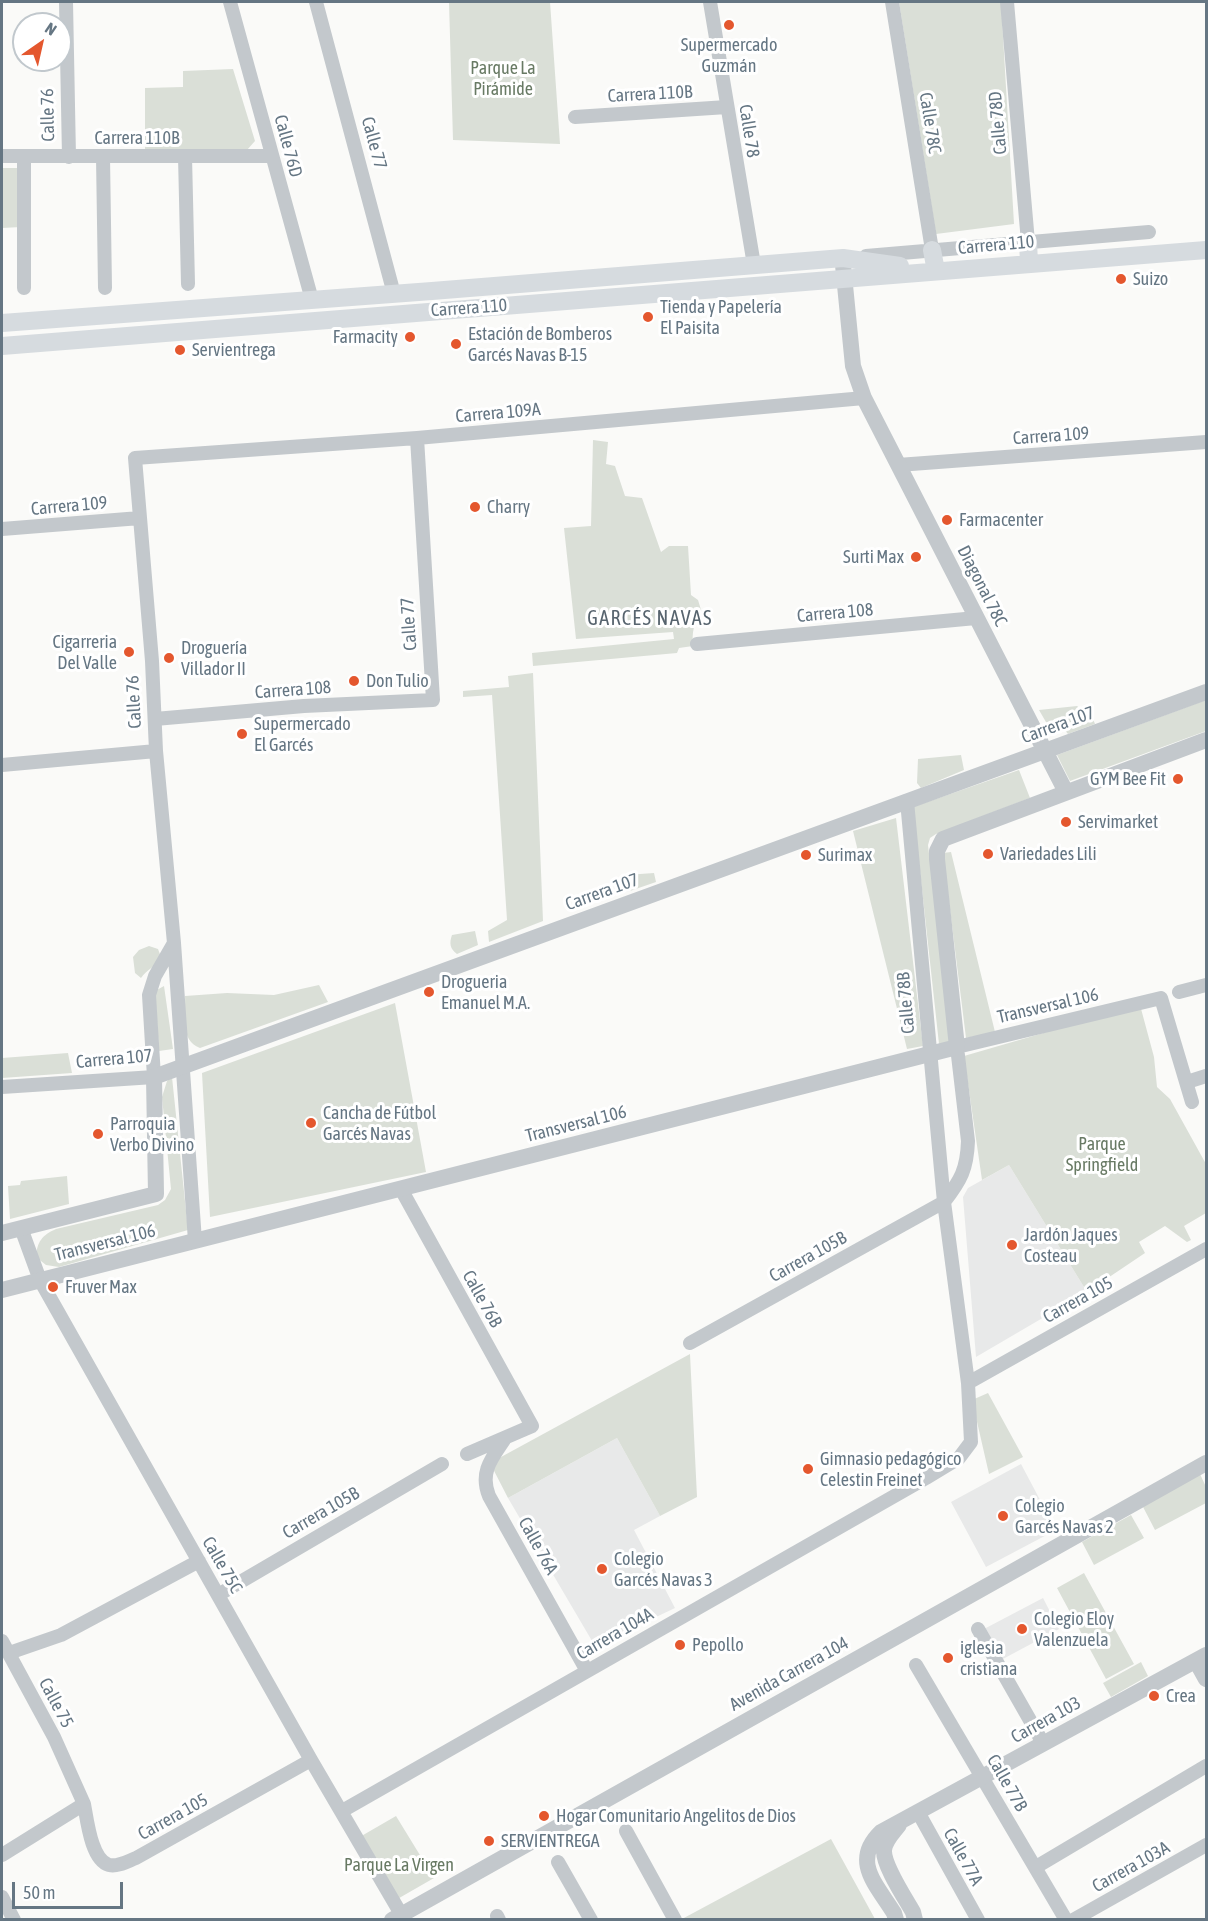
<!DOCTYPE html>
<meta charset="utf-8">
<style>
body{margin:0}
#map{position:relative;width:1208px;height:1921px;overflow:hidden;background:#fafaf8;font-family:"Asap Condensed",sans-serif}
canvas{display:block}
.frame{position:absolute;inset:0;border:3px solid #657683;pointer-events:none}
.north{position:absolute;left:12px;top:12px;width:60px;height:60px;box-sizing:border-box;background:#fff;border:2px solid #c1c8cd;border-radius:50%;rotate:34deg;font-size:16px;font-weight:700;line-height:24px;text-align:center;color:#657683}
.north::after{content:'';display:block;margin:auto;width:21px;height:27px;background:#e4572e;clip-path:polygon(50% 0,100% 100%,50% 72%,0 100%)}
.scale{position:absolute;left:12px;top:1882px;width:111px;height:27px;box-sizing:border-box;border:3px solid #657683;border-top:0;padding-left:8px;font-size:18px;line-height:21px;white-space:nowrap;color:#657683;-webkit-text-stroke:4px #fff;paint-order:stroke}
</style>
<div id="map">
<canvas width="1208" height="1921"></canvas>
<div class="frame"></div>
<div class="north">N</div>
<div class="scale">50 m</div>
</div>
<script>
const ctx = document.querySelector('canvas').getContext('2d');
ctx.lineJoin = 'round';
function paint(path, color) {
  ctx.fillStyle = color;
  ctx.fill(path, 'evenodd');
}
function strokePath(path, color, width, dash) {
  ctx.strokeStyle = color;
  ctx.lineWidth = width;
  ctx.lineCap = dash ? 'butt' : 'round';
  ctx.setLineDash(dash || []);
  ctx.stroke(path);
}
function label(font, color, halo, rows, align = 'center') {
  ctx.font = font + ' "Asap Condensed",sans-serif';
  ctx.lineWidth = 6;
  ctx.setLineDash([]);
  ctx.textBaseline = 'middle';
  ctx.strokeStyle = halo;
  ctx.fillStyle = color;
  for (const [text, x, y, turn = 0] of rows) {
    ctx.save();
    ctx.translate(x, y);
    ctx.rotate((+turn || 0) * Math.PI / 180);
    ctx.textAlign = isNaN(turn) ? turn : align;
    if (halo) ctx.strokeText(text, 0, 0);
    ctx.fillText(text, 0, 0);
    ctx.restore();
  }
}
const built = new Path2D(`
 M1009,1165L1087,1292L976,1357L963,1197L968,1188Z
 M617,1438L660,1516L634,1530L675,1608L595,1646L508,1498Z
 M1021,1464L1056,1530L986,1567L951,1502Z
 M1043,1598L1059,1629L1001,1660L984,1629Z`);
const green = new Path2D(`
 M449,2H550L560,144L453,140Z
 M899,2H1001L1014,224L936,234Z
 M233,69L255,141L247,150L145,149V88L183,87V71Z
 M2,168H22L21,227L2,228Z
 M593,440L608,442L606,464L615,466L625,496L642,498L661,552L669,546H688L691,595L698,600L702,613C693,624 692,632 693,646L679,648L677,653L533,666L532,653L674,639L673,632L576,639L564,528L591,526Z
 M533,673L543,921L489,942L488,931L507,920L492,695L463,697V691L509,687L508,676Z
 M1206,700V731L1070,781L1057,755Z
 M1077,706L1093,719L1095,724L1068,734L1064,729H1050L1039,710Z
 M961,755L964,770L921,788L917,783L918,759Z
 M1019,770L1030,798L936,834L930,838L928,845L951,1041L939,1044L913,807Z
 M896,818L923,1046L907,1049L853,831Z
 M951,852L995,1032L966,1038L943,853Z
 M654,873L656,882L627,892L620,885L626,875Z
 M475,931L478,945L457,954C450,949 449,943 452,935Z
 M149,946L158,949L161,957C155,968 147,969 141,978L135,973L133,957L139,950Z
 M319,985L328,1002L200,1048C179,1040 186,1014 185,996L227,993L274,995Z
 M164,986L173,1049L159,1051L155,991Z
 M395,1003L426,1172L210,1217L202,1073Z
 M1140,1005L1154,1057L1157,1087L1170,1099L1206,1164V1213L1184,1226L1191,1240L1187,1242L1165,1226L1139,1242L1145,1253L1087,1292L1009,1165L982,1180L964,1056Z
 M68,1053L72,1073L2,1078V1058Z
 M172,1077L188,1230L59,1267L46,1265L36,1257C37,1242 42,1235 56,1229L158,1205L165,1200L171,1189L162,1097L167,1081Z
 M67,1176L69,1204L10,1219L8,1186L20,1185L21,1181Z
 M690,1354L697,1497L660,1516L617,1438L508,1498L490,1463Z
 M988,1393L1023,1457L989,1474L972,1400Z
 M1200,1474L1206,1487V1503L1155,1530L1142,1505Z
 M1131,1515L1144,1538L1094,1565L1082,1542Z
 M1084,1573L1134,1664L1106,1679L1057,1588Z
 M1141,1662L1148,1676L1111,1697L1103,1683Z
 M396,1816L434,1878L394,1901L358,1838Z
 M831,1839L875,1919H682Z`);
const minor = new Path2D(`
 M66,2L69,157
 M230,2L312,300
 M316,2L394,294
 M710,2L754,265
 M892,2L932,250
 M1007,2L1028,242
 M575,117L727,107
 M2,156H272
 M185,156L188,284
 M24,157V288
 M103,157L105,288
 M866,256L1149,232
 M898,465L1206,442
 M2,529L140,518
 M697,644L976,618
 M155,719L304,706L433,700L417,438
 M2,765L156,751
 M1179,992L1206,985
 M1187,1082L1206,1076
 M2,1087L154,1077L149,995L155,976L174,943
 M401,1189L532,1426L467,1454
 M21,1228L40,1280L311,1760L401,1914
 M195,1241L174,943L156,751L152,661L135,458L417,438L864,398
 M690,1343L944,1202C961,1180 967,1169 968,1141L957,1047L1161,998L1192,1102
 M968,1383L1206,1249
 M506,1437C493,1457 479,1471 489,1496L587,1671
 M218,1595L442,1464
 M978,1629L1043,1743
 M2,1641L54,1737L84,1804L2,1855
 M9,1653L61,1635L199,1561
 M916,1665L1066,1920
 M84,1804C87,1819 91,1860 109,1865C118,1867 128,1861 136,1858L311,1760
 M342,1811L926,1478L959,1458L971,1442L968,1383L944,1202L907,801
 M918,1812L978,1920
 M626,1831L675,1920
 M558,1862L591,1920
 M1036,1867L1206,1766
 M2,1897L14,1920
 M497,1916L499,1920
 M1073,1920L1206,1845`);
const tertiary = new Path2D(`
 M843,265L853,366L864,398L1066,792
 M2,1233L156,1194L154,1077L1206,692
 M2,1290L957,1047L937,859V851L943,839L1206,740
 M1196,1661L1206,1679
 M899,1825C893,1833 885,1840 884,1850C883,1865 905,1898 913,1912L915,1920
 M392,1920L1206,1463
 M896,1920L894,1913C876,1884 851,1861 881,1832L1206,1655`);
const secondary = new Path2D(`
 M1028,242L1029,263
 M932,250L936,271
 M2,323L432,291L843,258L900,266
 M2,346L1206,250`);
const markers = [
 [729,25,6,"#e4572e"],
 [1121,279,6,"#e4572e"],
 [648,317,6,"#e4572e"],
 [410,337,6,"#e4572e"],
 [456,344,6,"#e4572e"],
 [180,350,6,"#e4572e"],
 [475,507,6,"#e4572e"],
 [947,520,6,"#e4572e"],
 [916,557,6,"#e4572e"],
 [129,652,6,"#e4572e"],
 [169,658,6,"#e4572e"],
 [354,681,6,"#e4572e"],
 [242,734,6,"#e4572e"],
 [1178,779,6,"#e4572e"],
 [1066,822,6,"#e4572e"],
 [988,854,6,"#e4572e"],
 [806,855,6,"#e4572e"],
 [429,992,6,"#e4572e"],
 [311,1123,6,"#e4572e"],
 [98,1134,6,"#e4572e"],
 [1012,1245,6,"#e4572e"],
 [53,1287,6,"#e4572e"],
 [808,1469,6,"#e4572e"],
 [1003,1516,6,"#e4572e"],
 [602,1569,6,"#e4572e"],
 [1022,1629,6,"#e4572e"],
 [680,1645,6,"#e4572e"],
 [948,1658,6,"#e4572e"],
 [1154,1696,6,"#e4572e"],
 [544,1816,6,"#e4572e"],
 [489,1841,6,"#e4572e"]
];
const poiNames = [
 ["Supermercado",729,45,"center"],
 ["Guzmán",729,66,"center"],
 ["Suizo",1133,279],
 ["Tienda y Papelería",660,307],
 ["El Paisita",660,328],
 ["Estación de Bomberos",468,334],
 ["Garcés Navas B-15",468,355],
 ["Farmacity",398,337,"right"],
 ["Servientrega",192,350],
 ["Charry",487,507],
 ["Farmacenter",959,520],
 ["Surti Max",904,557,"right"],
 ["Cigarreria",117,642,"right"],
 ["Del Valle",117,663,"right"],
 ["Droguería",181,648],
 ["Villador II",181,669],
 ["Don Tulio",366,681],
 ["Supermercado",254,724],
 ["El Garcés",254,745],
 ["GYM Bee Fit",1166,779,"right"],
 ["Servimarket",1078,822],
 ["Variedades Lili",1000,854],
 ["Surimax",818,855],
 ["Drogueria",441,982],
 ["Emanuel M.A.",441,1003],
 ["Cancha de Fútbol",323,1113],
 ["Garcés Navas",323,1134],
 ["Parroquia",110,1124],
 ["Verbo Divino",110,1145],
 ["Jardón Jaques",1024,1235],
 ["Costeau",1024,1256],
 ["Fruver Max",65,1287],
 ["Gimnasio pedagógico",820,1459],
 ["Celestin Freinet",820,1480],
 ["Colegio",1015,1506],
 ["Garcés Navas 2",1015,1527],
 ["Colegio",614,1559],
 ["Garcés Navas 3",614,1580],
 ["Colegio Eloy",1034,1619],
 ["Valenzuela",1034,1640],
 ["Pepollo",692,1645],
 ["iglesia",960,1648],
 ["cristiana",960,1669],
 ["Crea",1166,1696],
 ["Hogar Comunitario Angelitos de Dios",556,1816],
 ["SERVIENTREGA",501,1841]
];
const parkNames = [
 ["Parque La",503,68],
 ["Pirámide",503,89],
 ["Parque",1102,1144],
 ["Springfield",1102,1165],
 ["Parque La Virgen",399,1865]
];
const streetNames = [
 ["Carrera 110B",650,94,-3],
 ["Calle 76",48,115,-91],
 ["Calle 78C",930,123,81],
 ["Calle 78D",998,123,-95],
 ["Calle 78",749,131,81],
 ["Carrera 110B",137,138],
 ["Calle 77",374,143,75],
 ["Calle 76D",288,146,75],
 ["Carrera 110",996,245,-5],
 ["Carrera 110",469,308,-4],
 ["Carrera 109A",498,413,-5],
 ["Carrera 109",1051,436,-4],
 ["Carrera 109",69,506,-5],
 ["Diagonal 78C",982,586,63],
 ["Carrera 108",835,613,-5],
 ["Calle 77",409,624,-94],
 ["Carrera 108",293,690,-4],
 ["Calle 76",134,702,-93],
 ["Carrera 107",1058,725,-20],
 ["Carrera 107",602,892,-20],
 ["Calle 78B",906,1003,-95],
 ["Transversal 106",1048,1006,-13],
 ["Carrera 107",114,1059,-5],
 ["Transversal 106",576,1124,-14],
 ["Transversal 106",105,1243,-14],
 ["Carrera 105B",808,1257,-29],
 ["Calle 76B",482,1299,61],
 ["Carrera 105",1078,1300,-29],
 ["Carrera 105B",321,1513,-30],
 ["Calle 76A",538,1546,61],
 ["Calle 75C",222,1565,60],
 ["Carrera 104A",615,1634,-30],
 ["Avenida Carrera 104",789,1674,-29],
 ["Calle 75",56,1703,62],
 ["Carrera 103",1046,1720,-29],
 ["Calle 77B",1007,1783,60],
 ["Carrera 105",173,1817,-29],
 ["Calle 77A",963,1857,61],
 ["Carrera 103A",1131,1867,-29]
];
const neighbourhoodNames = [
 ["GARCÉS NAVAS",650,619]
];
paint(built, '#e8e9e9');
paint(green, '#dadfd7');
strokePath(minor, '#c3c8cc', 14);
strokePath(tertiary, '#c3c8cc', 16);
strokePath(secondary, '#d6dbdf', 18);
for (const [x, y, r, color] of markers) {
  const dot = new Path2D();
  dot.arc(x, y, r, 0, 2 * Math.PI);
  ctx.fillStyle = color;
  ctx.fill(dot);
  strokePath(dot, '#fff', 2);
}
label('18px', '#657683', '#fff', poiNames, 'left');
label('18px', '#687a64', '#fff', parkNames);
label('18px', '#657683', '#fff', streetNames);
ctx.letterSpacing = '1.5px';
label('20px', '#57646e', '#fff', neighbourhoodNames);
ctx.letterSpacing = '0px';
</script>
